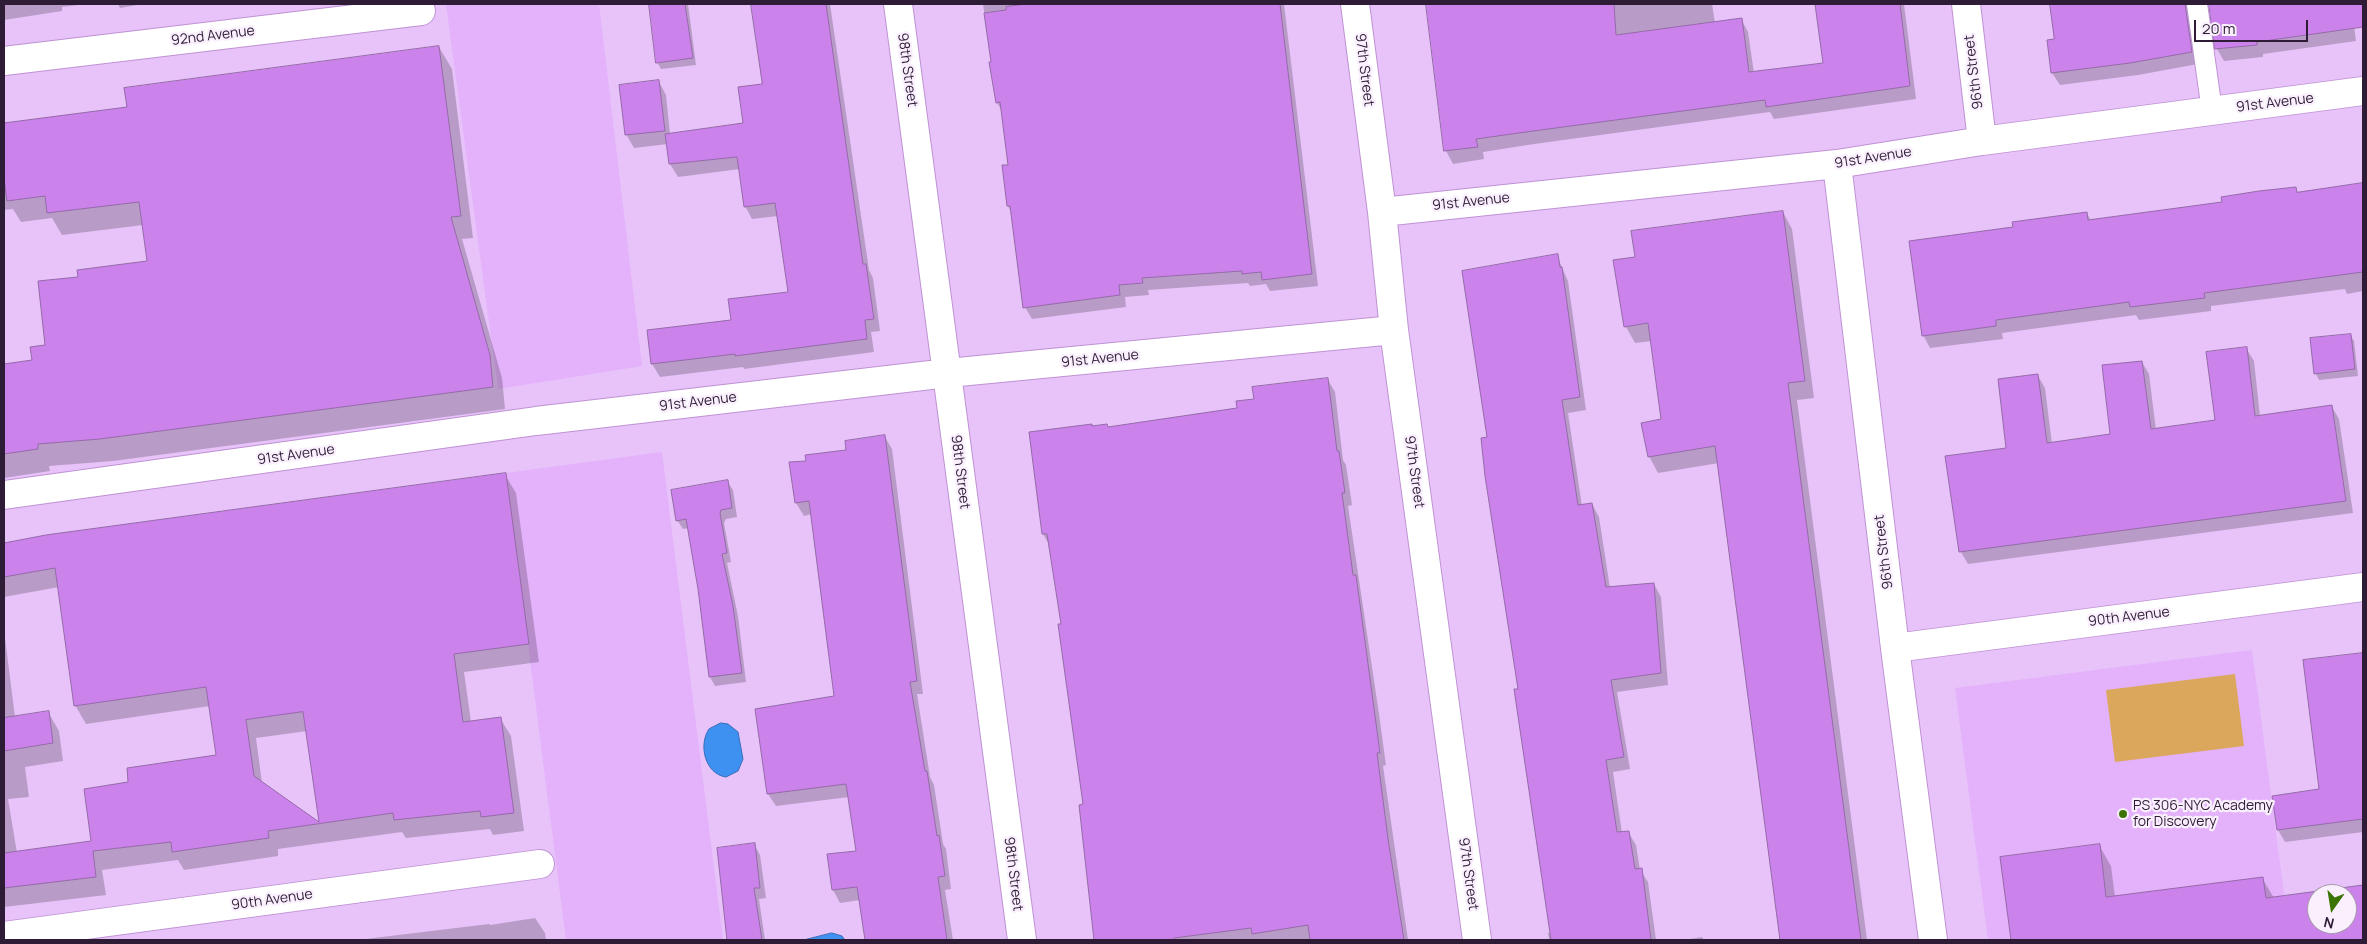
<!DOCTYPE html>
<style>
body{margin:0}
#map{position:relative;width:2367px;height:944px;overflow:hidden;background:#e7c3f9;font-family:Manrope,sans-serif}
canvas{display:block}
.frame{position:absolute;inset:0;border:5px solid #2e1c36;pointer-events:none}
.north{position:absolute;left:2307px;top:884px;width:50px;height:50px;box-sizing:border-box;background:#f9effd;border:1px solid #a89bad;border-radius:50%;rotate:193deg;font-size:14px;font-weight:700;line-height:20px;text-align:center;color:#2e1c36}
.north::after{content:'';display:block;margin:auto;width:18px;height:22px;background:#3c7403;clip-path:polygon(50% 0,100% 100%,50% 72%,0 100%)}
.scale{position:absolute;left:2194px;top:20px;width:114px;height:22px;box-sizing:border-box;border:2px solid #2e1c36;border-top:0;padding-left:6px;font-size:15px;line-height:18px;white-space:nowrap;color:#2e1c36;-webkit-text-stroke:4px #f9effd;paint-order:stroke}
</style>
<div id="map">
<canvas width="2367" height="944"></canvas>
<div class="frame"></div>
<div class="north">N</div>
<div class="scale">20 m</div>
</div>
<script>
const ctx = document.querySelector('canvas').getContext('2d');
ctx.lineJoin = 'round';
function paint(path, color) {
  ctx.fillStyle = color;
  ctx.fill(path, 'evenodd');
}
function strokePath(path, color, width, dash) {
  ctx.strokeStyle = color;
  ctx.lineWidth = width;
  ctx.lineCap = dash ? 'butt' : 'round';
  ctx.setLineDash(dash || []);
  ctx.stroke(path);
}
function label(font, color, halo, rows, align = 'center') {
  ctx.font = font + ' Manrope,sans-serif';
  ctx.lineWidth = 4.5;
  ctx.setLineDash([]);
  ctx.textBaseline = 'middle';
  ctx.strokeStyle = halo;
  ctx.fillStyle = color;
  for (const [text, x, y, turn = 0] of rows) {
    ctx.save();
    ctx.translate(x, y);
    ctx.rotate((+turn || 0) * Math.PI / 180);
    ctx.textAlign = isNaN(turn) ? turn : align;
    if (halo) ctx.strokeText(text, 0, 0);
    ctx.fillText(text, 0, 0);
    ctx.restore();
  }
}
const built = new Path2D(`
 M446,4H599L642,366L498,389Z
 M662,452L723,940H566L506,473Z
 M2252,650L2290,940H1988L1955,688Z`);
const green = new Path2D(`
 M2235,674L2244,746L2115,762L2106,690Z`);
const water = new Path2D(`
 M721,723L728,724L738,732L743,759L738,771L726,777C705,774 698,745 709,729Z
 M832,933L842,936L845,940H804Z`);
const shadow = new Path2D(`
 M4,4H86L62,7V11L4,20Z
 M118,4H143L120,8Z
 M650,4H688L696,65L661,69L657,62Z
 M752,4H830L869,270L873,278L880,331L871,332L874,352L744,369L743,367L660,377L652,364L649,331L733,321L789,293L778,216L752,219L745,206L740,169L678,177L670,164L668,144L634,148L626,134L659,82L666,95L670,134L745,124L764,85Z
 M983,4H1284L1318,286L1270,291L1266,284L1250,286L1248,283L1148,290L1149,295L1125,297L1126,307L1032,319L1025,307L1012,214L1008,206L1009,166L1002,111L997,103Z
 M1427,4H1532L1538,46L1602,37L1597,4H1712L1715,23L1741,19L1748,32L1754,73L1824,64L1816,4H1904L1916,99L1774,119L1770,112L1534,144L1483,152L1484,159L1453,164L1446,151Z
 M2051,4H2121L2122,8L2151,4H2191L2198,64L2138,75L2060,85L2052,73L2055,40Z
 M2210,4H2351L2356,41L2263,54V57L2224,61L2217,49Z
 M439,47L452,69L473,238L462,239L502,378L505,409L113,461L49,466L50,471L4,478V366L33,362L46,346L80,278L148,262L143,225L62,235L52,218L21,222L13,209L4,210V124L128,108Z
 M2363,184V291L2347,294L2345,289L2211,306V311L2139,320L2136,315L2002,333L2003,339L1930,348L1923,335L2015,228L2087,213L2091,221L2223,203L2295,188L2298,193Z
 M1783,212L1792,229L1814,398L1797,400L1867,940H1781L1719,463L1658,473L1649,456L1663,420L1652,341L1635,343L1626,327L1614,261L1636,258Z
 M1557,256L1568,281L1586,410L1568,413L1582,506L1592,504L1599,517L1610,588L1654,584L1661,597L1668,685L1617,692L1630,769L1613,772L1622,833L1628,832L1636,845L1640,870L1648,882L1656,940H1549L1548,933H1552L1488,439Z
 M2350,335L2354,341L2358,376L2319,380L2316,374L2311,339Z
 M2246,348L2254,361L2260,416L2332,407L2339,419L2353,513L1968,564L1961,552L1947,458L2008,449L2038,376L2045,388L2052,444L2112,435L2142,362L2149,374L2156,430L2216,422Z
 M1328,380L1335,392L1343,460L1346,465L1352,505L1348,506L1379,714L1386,765L1383,766L1408,940H1096L1084,806L1062,625L1050,546L1043,534L1030,433L1092,425L1093,427L1108,429L1239,409L1255,400Z
 M885,437L892,449L923,694H917L930,777L934,785L943,844L946,849L951,889L945,890L953,940H866L860,900L840,903L833,890L829,855L857,852L849,797L776,806L768,794L836,697L812,514L804,516L796,503L791,464L808,462L848,451Z
 M505,475L516,493L539,662L464,672L471,722L500,718L511,736L524,831L493,835L490,829L406,838L402,832L278,849V856L184,870L178,860L102,870L106,895L4,907V630L15,717L48,712L59,731L63,761L25,767L29,797L8,799L17,853L92,842L130,783L217,756L210,706L86,724L75,705L59,587L4,597V544L46,536ZM307,731L320,824L262,783L256,738Z
 M727,481L733,490L737,517L726,519L724,523L731,562L727,563L738,616L746,682L715,686L710,677L699,589L689,528L683,529L677,520Z
 M2363,654V832L2285,842L2278,830L2274,797L2321,790L2304,661Z
 M754,844L760,855L766,898L759,899L765,940H728L718,849Z
 M2099,845L2111,866L2115,897L2262,878L2274,898L2363,886V940H2012L2001,858ZM2317,894H2347V924H2317Z
 M535,918L545,933L546,940H357L489,924L490,925Z
 M1702,937L1704,940H1684Z`);
const building = new Path2D(`
 M649,4H685L693,58L656,63Z
 M751,4H826L863,264H866L874,319L865,320L867,339L735,356V354L651,364L647,330L731,320L728,299L788,292L775,203L744,207L737,157L669,164L665,134L743,123L738,87L762,84Z
 M1026,4H1280L1312,274L1262,280L1261,272L1242,274V271L1142,278L1143,283L1119,285L1120,295L1023,308L1010,206H1007L1002,165H1008L1000,102L996,103L989,62H991L984,13L1006,10V7Z
 M1426,4H1614L1616,35L1742,18L1749,72L1823,63L1815,4H1900L1910,86L1766,107L1765,100L1526,132L1476,139L1478,147L1444,151Z
 M2050,4H2185L2192,52L2130,63L2051,73L2047,40L2054,39Z
 M2209,4H2363V27L2257,42V45L2215,49Z
 M439,46L461,216L451,217L490,355L493,387L100,439L38,444V449L4,454V364L32,360L30,347L45,345L38,281L78,277L77,270L147,261L139,202L47,213L45,196L7,201L4,179V123L127,107L124,88Z
 M659,80L665,131L625,135L619,85Z
 M2363,183V272L2204,293L2205,298L2130,307L2129,302L1996,320V326L1922,336L1909,241L2013,227L2012,222L2087,212L2088,220L2222,202L2221,197L2259,191L2296,187L2297,192Z
 M1783,211L1805,381L1788,383L1861,940H1780L1715,446L1648,457L1641,423L1661,419L1648,323L1624,327L1613,260L1635,257L1631,231Z
 M1558,254L1560,267H1562L1580,397L1562,400L1578,505L1592,503L1606,587L1654,583L1661,673L1611,680L1624,757L1606,760L1617,832L1629,831L1635,869L1642,868L1651,940H1551L1514,689H1518L1485,476L1481,438L1487,437L1462,271Z
 M2351,334L2355,369L2314,374L2310,338Z
 M2247,347L2255,416L2332,405L2346,501L1959,552L1945,456L2006,448L1998,379L2038,374L2047,443L2110,434L2102,365L2142,361L2151,429L2215,420L2206,352Z
 M1328,378L1337,451H1339L1345,493H1342L1353,575H1356L1373,701L1380,753H1377L1388,839L1404,940H1310L1308,925L1252,934L1251,928L1174,938V940H1094L1079,805L1083,804L1058,624H1061L1047,534H1042L1029,432L1092,424V426L1107,424L1108,427L1237,408L1236,401L1254,399L1252,387Z
 M885,435L917,681L910,682L925,771H927L937,836L939,835L945,876L938,877L947,940H865L857,887L832,890L827,854L856,851L846,784L767,794L755,709L834,696L809,501L795,503L789,462L806,461L805,455L846,450L845,441Z
 M506,473L529,644L454,654L463,722L501,717L514,813L481,817L480,811L394,820L393,813L268,831L269,838L172,852L171,842L93,851L96,877L4,888V853L91,841L84,789L128,782L127,768L216,755L206,687L74,706L55,568L4,577V543L46,535ZM303,712L319,822L254,776L246,720Z
 M728,480L732,508L721,510L720,513L727,553L722,554L733,606L742,673L709,677L698,589L686,519L676,521L671,490Z
 M2363,653V819L2277,830L2272,796L2319,789L2303,660Z
 M49,711L53,743L4,751V718Z
 M755,843L760,888H754L762,940H727L717,848Z
 M2100,844L2106,897L2263,877L2266,898L2363,885V940H2011L2000,857ZM2317,894H2347V924H2317Z`);
const lane = new Path2D(`
 M2197,4L2212,111`);
const street = new Path2D(`
 M898,4L1022,940
 M1355,4L1382,212L1394,330L1477,940
 M1966,4L1982,141
 M4,61L421,11
 M1837,164L1895,648L1933,940
 M1382,212L1837,164L1982,141L2363,91
 M4,495L536,421L948,373L1394,330
 M1895,648L2363,587
 M4,936L540,864`);
const markers = [
 [2123,814,5,"#3c7403"]
];
const streetNames = [
 ["92nd Avenue",213,36,-7],
 ["98th Street",907,70,82],
 ["97th Street",1364,70,83],
 ["96th Street",1974,72,-97],
 ["91st Avenue",2275,103,-7],
 ["91st Avenue",1873,158,-9],
 ["91st Avenue",1471,202,-6],
 ["91st Avenue",1100,359,-6],
 ["91st Avenue",698,402,-7],
 ["91st Avenue",296,455,-8],
 ["98th Street",960,472,83],
 ["97th Street",1414,472,82],
 ["96th Street",1884,552,-97],
 ["90th Avenue",2129,617,-7],
 ["98th Street",1013,874,83],
 ["97th Street",1468,874,82],
 ["90th Avenue",272,900,-8]
];
const poiNames = [
 ["PS 306-NYC Academy",2133,806],
 ["for Discovery",2133,822]
];
paint(built, '#e4b1fb');
paint(green, '#dba75d');
paint(water, '#3e90f1');
strokePath(water, '#396db9', 1);
paint(shadow, '#0003');
paint(building, '#cb82eb');
strokePath(building, '#956aa9', 1);
strokePath(lane, '#bf92d4', 22);
strokePath(street, '#bf92d4', 30);
strokePath(lane, '#fff', 20);
strokePath(street, '#fff', 28);
for (const [x, y, r, color] of markers) {
  const dot = new Path2D();
  dot.arc(x, y, r, 0, 2 * Math.PI);
  ctx.fillStyle = color;
  ctx.fill(dot);
  strokePath(dot, '#f9effd', 2);
}
label('14px', '#2e1c36', '#f9effd', streetNames);
label('14px', '#2e1c36', '#f9effd', poiNames, 'left');
</script>
